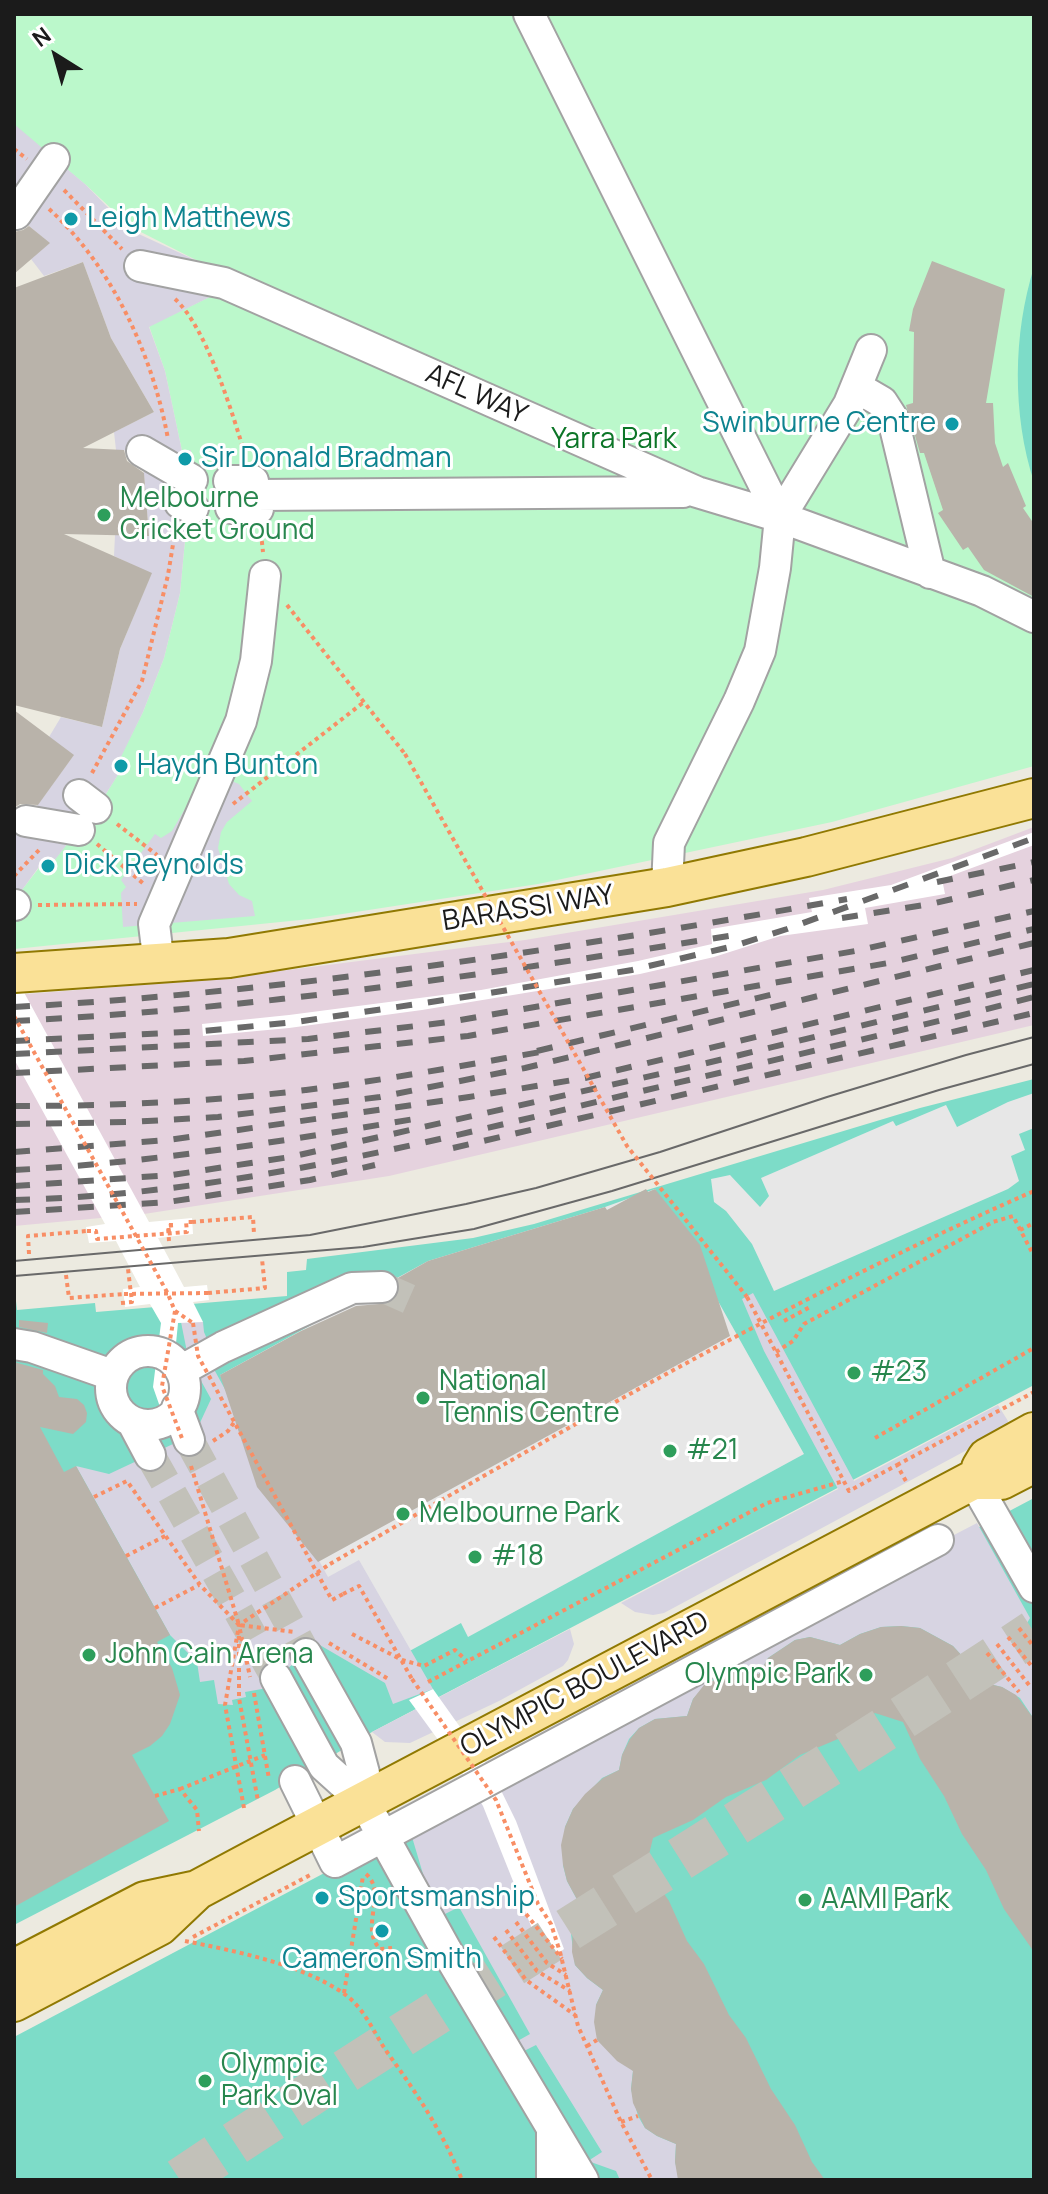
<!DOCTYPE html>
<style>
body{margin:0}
#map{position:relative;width:1048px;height:2194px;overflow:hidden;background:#eceae0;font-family:Manrope,sans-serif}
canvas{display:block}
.frame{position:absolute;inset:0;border:16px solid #1b1b1b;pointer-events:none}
.north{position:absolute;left:16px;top:16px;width:80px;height:80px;-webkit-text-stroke:6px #fff;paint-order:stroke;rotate:323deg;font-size:22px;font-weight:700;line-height:32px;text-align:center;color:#1b1b1b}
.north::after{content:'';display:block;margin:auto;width:28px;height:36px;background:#1b1b1b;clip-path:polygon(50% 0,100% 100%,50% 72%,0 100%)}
</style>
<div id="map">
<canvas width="1048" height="2194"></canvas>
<div class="frame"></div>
<div class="north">N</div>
</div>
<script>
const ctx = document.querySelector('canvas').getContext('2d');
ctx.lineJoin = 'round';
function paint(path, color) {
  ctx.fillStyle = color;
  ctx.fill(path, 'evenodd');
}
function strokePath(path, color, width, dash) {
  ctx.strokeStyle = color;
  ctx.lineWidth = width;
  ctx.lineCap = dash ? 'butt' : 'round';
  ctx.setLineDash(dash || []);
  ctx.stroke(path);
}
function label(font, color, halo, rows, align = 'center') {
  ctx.font = font + ' Manrope,sans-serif';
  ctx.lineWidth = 6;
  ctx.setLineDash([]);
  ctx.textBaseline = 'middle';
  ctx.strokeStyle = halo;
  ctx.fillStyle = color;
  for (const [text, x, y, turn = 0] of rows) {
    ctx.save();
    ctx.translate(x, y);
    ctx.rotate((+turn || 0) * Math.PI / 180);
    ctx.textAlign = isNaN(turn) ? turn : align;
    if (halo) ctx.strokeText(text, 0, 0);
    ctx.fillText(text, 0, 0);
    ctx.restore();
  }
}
const industrial = new Path2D(`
 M1034,827V1025L389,1176L144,1214L14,1226V995L217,979L525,940L823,890L952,858Z`);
const park = new Path2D(`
 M14,14H1034V766L832,822L538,884L310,919L14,949V900L42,864L47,869L104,797L125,763L119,759L143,712L164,658L180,593L185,540L194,522L191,451H182L165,371L149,326L220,292L196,260L131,227L86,185L14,126Z`);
const pitch = new Path2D(`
 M1034,267V482C1012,414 1013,334 1034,267Z
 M1034,1079V1385L372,1732L275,1790L14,1925V1283L17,1310L95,1303L96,1312L287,1296V1272L306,1270L307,1259L473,1238L534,1224L920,1108Z
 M1034,1498V2180H14V2037Z`);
const parking = new Path2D(`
 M1034,1093V1128L1019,1134L1025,1150L1011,1156L1019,1181L1008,1189L774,1291L752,1244L726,1211L714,1202L711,1179L730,1175L760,1207L769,1196L761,1178L893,1121L896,1126L946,1105L957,1127L1008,1102Z
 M655,1189L804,1454L468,1637L461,1623L404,1654L334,1592L220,1375L428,1261L605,1207Z`);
const plaza = new Path2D(`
 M14,124L86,185L130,230L228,275L220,292L149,327L165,371L182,451L191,450L194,522L193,540H185L180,593L164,658L143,712L120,759L126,762L104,797L47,870L41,864L14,901V813L26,821L73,756L49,737L61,717L102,727L120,649L151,574L114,556L115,535L149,536L142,451L116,450L114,432L154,412L111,338L83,262L44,276L31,259L49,243L14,213Z
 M207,771L239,784L252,801L227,822L221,832L218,848L229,884L239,895L252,901L255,916L123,927L121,893L126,887L121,880L155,834L161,838L172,831Z
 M753,1293L854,1481L998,1405L1008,1421L1006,1429L664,1613L653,1615L635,1612L621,1603L838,1489L764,1351L742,1299Z
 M181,1322H203L204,1332L210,1346L204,1351L328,1577L359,1560L433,1689L393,1704L385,1683L318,1644L262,1689L245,1692L246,1697L232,1700L233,1705L218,1704L214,1680L200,1682L197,1662L170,1635L76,1466L109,1474L173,1444L192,1440L211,1399L188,1357Z
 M977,1523L1030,1618L1024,1628L1034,1641V1719L1020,1698L1002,1687L977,1681L964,1658L953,1646L920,1628L901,1626L881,1627L860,1634L840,1645L810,1637L795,1640L768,1658L759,1674L731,1671L714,1676L693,1699L687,1716L655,1719L639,1728L629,1739L622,1755L619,1770L602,1778L573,1809L565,1827L563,1865L567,1881L580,1905L573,1920L571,1934L575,1965L587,1978L603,1990L596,2005L633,2071L631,2089L638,2116L645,2128L657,2136L676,2144L675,2162L680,2180H620L616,2171L588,2161L602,2152L536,2045L520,2053L514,2043L530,2034L459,1907L443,1915L426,1884L412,1837L783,1624Z
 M570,1629L574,1644L568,1660L563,1666L499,1701L410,1743L385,1742L372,1732Z`);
const pier = new Path2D(`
 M1034,832V845L942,879L945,894L865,908L868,924L780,936L714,957L640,974L422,1010L289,1028L203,1036L202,1024L289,1015L481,990L638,961L712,944L711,929L812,912L809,898L891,885Z
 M14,974L149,1222L192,1218L193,1234L158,1238L184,1287L207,1285L209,1300L193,1302L203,1322L178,1323L172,1384L191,1440L173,1444L153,1387L161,1323L150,1304L125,1307L123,1289L140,1287L116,1241L89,1243L86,1227L105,1224L14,1059Z
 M433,1689L492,1772L516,1821L564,1949L547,1963L534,1945L537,1941L483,1806L466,1778L409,1700Z`);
const building = new Path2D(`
 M29,226L50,243L14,274V232L23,230Z
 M932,261L1005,289L986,403H993L995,443L1003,467L1008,463L1026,506L1023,508L1034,524V597L984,570L968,547L963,550L938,513L943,510L924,453H920L906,405L913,403L914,332L909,331L913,309Z
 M83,262L111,338L154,412L83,448L124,450L127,461L144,473L149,536L64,534L152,573L120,649L102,727L14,705V288Z
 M14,710L74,755L38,805L20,804L14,808Z
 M646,1189L648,1192L655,1189L700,1245L730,1336L318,1562L257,1487L220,1375L301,1331L356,1306L391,1303L398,1295L400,1287L398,1278L428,1261L605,1207L607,1210Z
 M19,1320L48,1323L47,1333L19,1327Z
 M14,1362L43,1370V1374L55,1386L59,1397L77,1399L84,1405L87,1413L86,1422L73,1434L40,1427L64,1472L76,1466L170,1635L157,1642L172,1668L180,1695L170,1724L162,1736L150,1746L132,1755L169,1821L14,1907Z
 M901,1626L920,1628L953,1646L964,1658L977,1681L1002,1687L1016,1695L1034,1719V1952L1004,1909L986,1870L962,1834L944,1796L920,1759L903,1722L875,1713L838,1739L800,1755L766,1780L726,1797L693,1820L653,1838L646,1867L669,1901L687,1941L704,1964L729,2015L746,2038L771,2089L795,2125L812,2162L825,2180H678L675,2162L676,2144L657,2136L645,2128L633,2103L631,2089L633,2071L617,2061L597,2040L594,2022L596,2005L603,1990L587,1978L575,1965L572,1952L573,1920L580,1905L567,1881L563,1865L561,1845L565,1827L573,1809L585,1794L603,1778L619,1770L622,1755L630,1739L639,1728L655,1719L687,1716L693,1699L704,1685L732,1671L759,1674L768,1658L795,1640L810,1637L840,1645L860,1634L881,1627Z`);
const minorTunnel = new Path2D(`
 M382,1287L409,1299
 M189,1440L306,1654
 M150,1455L276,1678`);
const highwayTunnel = new Path2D(`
 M180,2180C461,1992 752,1818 1034,1632`);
const path = new Path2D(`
 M14,149L27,159
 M64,190L122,249
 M49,209C112,266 153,356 168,439
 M175,299C207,328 233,415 246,458
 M261,533L263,552
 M287,605L405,754
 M92,773L142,681L168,575L176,526
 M233,804L364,702
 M117,824L157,855
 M97,844L145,885
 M14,876L40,849
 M38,905L137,904
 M192,1222L253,1217L254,1234
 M1020,1230L1034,1223
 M169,1241L168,1226L175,1225
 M29,1254L28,1236L87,1231
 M66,1275L69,1298L124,1294
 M208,1293L265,1288L262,1259
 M747,1297L849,1491L897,1465L907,1483
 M121,1303L132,1302L128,1269
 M175,1311L193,1323
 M784,1321L810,1307
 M776,1352L793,1341L804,1324L993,1222L1013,1216L1034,1256
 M875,1438L1034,1348
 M213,1441L228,1431L235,1421
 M897,1465L1034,1392
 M191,1466L239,1625L295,1632
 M94,1497L127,1481L200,1585L239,1625L250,1677
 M126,1556L167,1535
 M343,1594L359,1586L412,1679
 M155,1608L199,1585
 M1019,1628L1034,1647
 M352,1634L402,1660L424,1666L455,1650L467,1661
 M239,1636V1698L258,1801
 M1008,1637L1034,1669
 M329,1643L390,1680
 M997,1644L1029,1685
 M987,1653L1019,1692
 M428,1682L767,1503L844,1481
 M254,1693L269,1779
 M180,1789L265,1755
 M155,1796L180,1789L197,1810L199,1831
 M244,1808L225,1705L239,1625L330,1564
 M366,1874C388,1893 359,1927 380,1949L392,1948
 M526,1914L562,1959
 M516,1922L547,1963L566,1975
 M506,1930L537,1971L570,1991
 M193,1937L312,1874
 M494,1937L526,1980L575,2015
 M185,1941C235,1951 301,1964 343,1993C365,2008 373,2032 387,2052C417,2094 443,2132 462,2180
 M560,1952L578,2026L621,2122L652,2180
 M344,1993L363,1876
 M587,2046L597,2040
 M621,2122L638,2116`);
const minor = new Path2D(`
 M529,14L780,517
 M16,214L54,159
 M140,266L224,283L697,492L780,517L982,591L1034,617
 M858,388L882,402L893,419L930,573
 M142,451L192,480
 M229,481H253
 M256,495L683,492
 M180,503L193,508
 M231,508L258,509
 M79,795L96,808
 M26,821L79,830
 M667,887L669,843L739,701L760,651L775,568L780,517L849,404L871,350
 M14,905H15
 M159,965L154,924L241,721L256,661L265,576
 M14,1344L32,1347L112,1375
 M111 1388a37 37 0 1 1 74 0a37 37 0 1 1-74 0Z
 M182,1370L223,1347L352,1288L382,1287
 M177,1408L189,1440
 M133,1423L150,1455
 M973,1480L1034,1587
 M306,1654L356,1743L364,1773V1802
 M276,1678L324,1766L364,1802L446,1950L583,2180
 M295,1781L335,1862L938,1540
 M552,2130V2180`);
const major = new Path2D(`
 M14,973L229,958L667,887L806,857L1034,798
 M981,1468L987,1458L1034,1432
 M14,1969L145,1901L197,1890
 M14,2002L159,1926L197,1890L255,1859L973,1480H1001L1034,1463`);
const tram = new Path2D(`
 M14,1261L310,1235L466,1204L536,1188L660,1152L827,1097L966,1055L1034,1037
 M14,1276L363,1247L474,1229L612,1191L939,1090L1034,1064`);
const rail = new Path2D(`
 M937,882L1034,862
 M842,918L931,904L1034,880
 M14,1007C291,992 573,948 847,899
 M14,1021C256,1009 497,973 735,935
 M14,1041L203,1031L296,1022L471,996L632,970L734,946L787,929L1034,838
 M537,1051L774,994
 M14,1054L308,1039L449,1022L855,951L1034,911
 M14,1073L244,1061L468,1036L888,963L1034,929
 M14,1106C111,1106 209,1102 306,1090C386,1080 466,1065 546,1051
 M14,1124L131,1122L218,1117L380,1097L525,1068L1034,943
 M453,1148L1034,1013
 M14,1152L168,1140L469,1097L585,1078L1034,970
 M14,1170C153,1163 289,1140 426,1117
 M14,1186L172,1175L290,1157L686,1068L1034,984
 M14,1200C215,1195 410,1147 604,1100C747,1066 891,1034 1034,997
 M14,1212L168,1202L310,1180L375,1165`);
const pathBridge = new Path2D(`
 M405,754L627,1146L747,1297
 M14,1016L167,1292L175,1311L162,1386L183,1441
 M87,1231H96L97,1239L187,1232L186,1222H192
 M169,1232L168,1225H175
 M124,1294L208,1293
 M193,1323L198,1356L332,1600L343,1594
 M330,1564C560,1432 791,1298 1034,1191
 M412,1679L496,1800L538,1904L551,1924L560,1952`);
const markers = [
 [71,219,8,"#0f9aa8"],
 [952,424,8,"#0f9aa8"],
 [185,459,8,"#0f9aa8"],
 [104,515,8,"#2e9e5b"],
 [121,766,8,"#0f9aa8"],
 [48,866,8,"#0f9aa8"],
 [854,1373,8,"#2e9e5b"],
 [423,1398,8,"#2e9e5b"],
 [670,1451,8,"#2e9e5b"],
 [403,1514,8,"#2e9e5b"],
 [475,1557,8,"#2e9e5b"],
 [89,1655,8,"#2e9e5b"],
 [866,1675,8,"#2e9e5b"],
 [322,1898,8,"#0f9aa8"],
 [805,1900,8,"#2e9e5b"],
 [382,1931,8,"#0f9aa8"],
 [205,2081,8,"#2e9e5b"]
];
const cultureNames = [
 ["Leigh Matthews",87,219],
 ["Swinburne Centre",936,424,"right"],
 ["Sir Donald Bradman",201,459],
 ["Haydn Bunton",137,766],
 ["Dick Reynolds",64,866],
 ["Sportsmanship",338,1898],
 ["Cameron Smith",382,1960,"center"]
];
const streetNames = [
 ["AFL WAY",476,395,24],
 ["BARASSI WAY",528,909,-9],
 ["OLYMPIC BOULEVARD",585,1685,-28]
];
const parkNames = [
 ["Yarra Park",614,440]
];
const leisureNames = [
 ["Melbourne",120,499],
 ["Cricket Ground",120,531],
 ["#23",870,1373],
 ["National",439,1382],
 ["Tennis Centre",439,1414],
 ["#21",686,1451],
 ["Melbourne Park",419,1514],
 ["#18",491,1557],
 ["John Cain Arena",105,1655],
 ["Olympic Park",850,1675,"right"],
 ["AAMI Park",821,1900],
 ["Olympic",221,2065],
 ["Park Oval",221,2097]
];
paint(industrial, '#e5d2de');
paint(park, '#bbf8cb');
paint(pitch, '#7ddcc8');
paint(parking, '#e7e7e7');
paint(plaza, '#d7d4e2');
paint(pier, '#fff');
paint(building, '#b9b3aa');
strokePath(minorTunnel, '#c2c1b9', 30, [30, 15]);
strokePath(highwayTunnel, '#c2c1b9', 44, [44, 22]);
strokePath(minor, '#a2a2a2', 34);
strokePath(major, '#907902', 42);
strokePath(path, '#f88e65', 4, [4, 4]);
strokePath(minor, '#fff', 30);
strokePath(major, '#fae197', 38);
strokePath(tram, '#696969', 2);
strokePath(rail, '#696969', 6, [16, 16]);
strokePath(pathBridge, '#f88e65', 4, [4, 4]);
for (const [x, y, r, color] of markers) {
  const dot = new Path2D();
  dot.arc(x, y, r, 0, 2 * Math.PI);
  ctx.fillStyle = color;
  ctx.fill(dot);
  strokePath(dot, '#fff', 3);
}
label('28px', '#0d838f', '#fff', cultureNames, 'left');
label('28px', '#1b1b1b', '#fff', streetNames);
label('28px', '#0c7527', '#fff', parkNames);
label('28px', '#27864d', '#fff', leisureNames, 'left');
</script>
